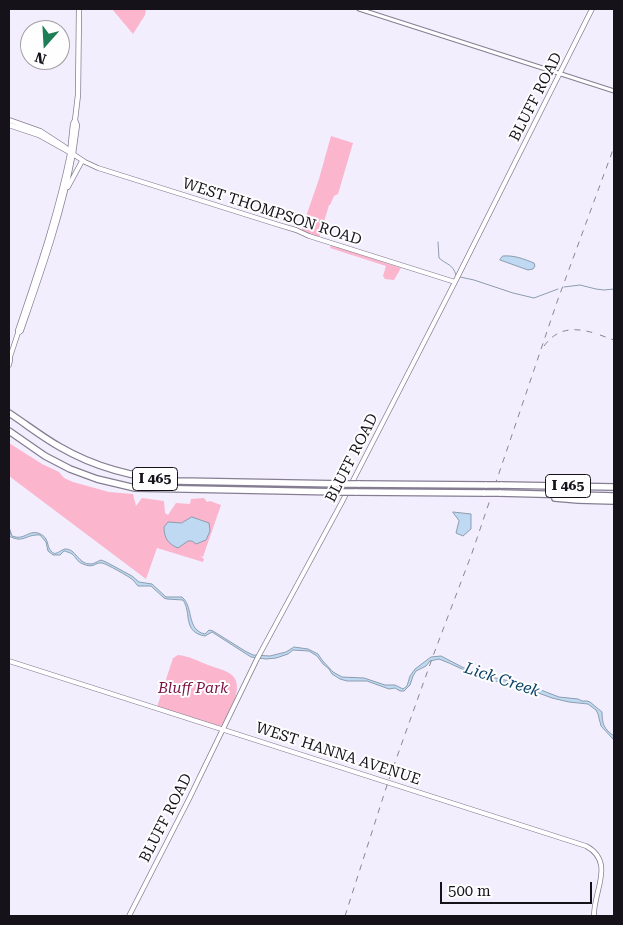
<!DOCTYPE html>
<style>
body{margin:0}
#map{position:relative;width:623px;height:925px;overflow:hidden;background:#f3eefd;font-family:"Roboto Serif",serif}
canvas{display:block}
.frame{position:absolute;inset:0;border:10px solid #15121a;pointer-events:none}
.north{position:absolute;left:20px;top:20px;width:50px;height:50px;box-sizing:border-box;background:#fefefe;border:1px solid #a1a0a3;border-radius:50%;rotate:199deg;font-size:14px;font-weight:700;line-height:20px;text-align:center;color:#15121a}
.north::after{content:'';display:block;margin:auto;width:18px;height:22px;background:#1d7e56;clip-path:polygon(50% 0,100% 100%,50% 72%,0 100%)}
.scale{position:absolute;left:440px;top:882px;width:152px;height:22px;box-sizing:border-box;border:2px solid #15121a;border-top:0;padding-left:6px;font-size:15px;line-height:18px;white-space:nowrap;color:#15121a;-webkit-text-stroke:4px #fefefe;paint-order:stroke}
</style>
<div id="map">
<canvas width="623" height="925"></canvas>
<div class="frame"></div>
<div class="north">N</div>
<div class="scale">500 m</div>
</div>
<script>
const ctx = document.querySelector('canvas').getContext('2d');
ctx.lineJoin = 'round';
function paint(path, color) {
  ctx.fillStyle = color;
  ctx.fill(path, 'evenodd');
}
function strokePath(path, color, width, dash) {
  ctx.strokeStyle = color;
  ctx.lineWidth = width;
  ctx.lineCap = dash ? 'butt' : 'round';
  ctx.setLineDash(dash || []);
  ctx.stroke(path);
}
function label(font, color, halo, rows, align = 'center') {
  ctx.font = font + ' "Roboto Serif",serif';
  ctx.lineWidth = 4;
  ctx.setLineDash([]);
  ctx.textBaseline = 'middle';
  ctx.strokeStyle = halo;
  ctx.fillStyle = color;
  for (const [text, x, y, turn = 0] of rows) {
    ctx.save();
    ctx.translate(x, y);
    ctx.rotate((+turn || 0) * Math.PI / 180);
    ctx.textAlign = isNaN(turn) ? turn : align;
    if (halo) ctx.strokeText(text, 0, 0);
    ctx.fillText(text, 0, 0);
    ctx.restore();
  }
}
const green = new Path2D(`
 M112,9H146L145,15L133,34Z
 M331,136L353,143L338,194L334,196L330,205H329L319,238L301,231L319,179Z
 M331,245L401,268L394,280L385,279L383,276L386,266L330,248Z
 M9,443L42,464L59,472L64,478L73,482L109,492L133,494L136,506L142,498L164,501L165,513L168,515L176,503L190,504L191,499L204,498L207,502L210,501L221,505L203,557L200,556L204,559L203,562L157,548L146,579L9,476Z
 M178,655C189,656 198,661 208,665C216,668 227,670 233,676C244,687 229,716 221,726H217L157,707L173,658Z`);
const water = new Path2D(`
 M503,256C514,255 524,259 534,263L535,266L533,269L528,270L500,260Z
 M453,512L471,514V529L463,536L456,533L459,521Z
 M192,517L209,523L210,531L206,540L196,544L192,541H188L178,548C168,544 164,538 164,527L168,522L181,523Z
 M9,527L12,536C24,541 28,530 38,533C50,537 46,546 51,551C55,557 60,550 65,549C76,548 78,565 91,564C94,564 98,561 101,560L106,562L132,576L139,582L152,584L166,597H182C194,607 186,630 205,634L209,630L213,631L245,651L253,655L270,656L286,652L294,647L308,649L318,654L322,660L333,672L342,677L364,678L385,685H395L403,689L407,686L410,676L415,669L431,657L441,656L464,668L491,677L528,685L559,697L578,699L582,701H587L590,702L602,712C602,724 604,729 614,736V740L601,726L598,714L596,710L588,704L569,702L552,698L525,688L491,680L464,670L449,663L439,659L430,661L426,666L416,671L413,676L410,685L404,691H400L395,688L389,689L367,681H347L340,679L332,674L329,669L323,664L317,656L309,651L293,650L288,654L276,658L266,659L251,657L212,632L205,636C182,632 192,613 183,600L167,599L164,598L151,586H138C136,584 135,582 133,580C130,577 105,563 102,563C95,562 94,569 83,564C77,562 76,557 72,554C71,553 65,551 64,551L60,555H53L48,551L46,542L40,535C25,534 24,544 9,536V534H10Z`);
const stream = new Path2D(`
 M438,242L439,258C447,265 453,264 456,275
 M460,277L474,280L513,293L534,298L558,289
 M564,287L580,285L596,289L604,290L614,289`);
const tertiary = new Path2D(`
 M359,9L614,91`);
const secondary = new Path2D(`
 M68,187L82,161
 M18,333L21,331C41,273 62,215 73,154L85,162L98,168L279,225L296,230L309,236L455,282
 M9,365L10,361V357L18,333V330C38,271 58,213 70,153
 M9,661L586,846C616,862 593,892 594,916
 M129,916L189,799L257,659L342,502L455,282L592,9`);
const primary = new Path2D(`
 M9,120L40,131L66,148L69,151
 M9,125L39,135L73,154L77,125L75,120
 M70,153L73,124L75,120L78,95L79,9`);
const motorway = new Path2D(`
 M9,413C26,424 42,437 60,447C96,468 137,478 178,481L344,484
 M9,431L45,456L70,469L97,479L135,488L340,492
 M358,484L487,485
 M501,485L614,487
 M355,492L485,493
 M499,493L614,496
 M555,498L578,500L614,501`);
const rail = new Path2D(`
 M600,335L614,340
 M544,346C557,328 574,327 594,333
 M345,916L388,782L433,656L472,553L557,302L614,147`);
const motorwayBridge = new Path2D(`
 M344,484H358
 M487,485H501
 M340,492H355
 M485,493H499`);
const shields = [
 [155,479,45],
 [568,486,45]
];
const shieldNames = [
 ["I 465",155,479],
 ["I 465",568,486]
];
const streetNames = [
 ["BLUFF ROAD",536,97,-63],
 ["WEST THOMPSON ROAD",272,212,18],
 ["BLUFF ROAD",352,458,-63],
 ["WEST HANNA AVENUE",338,754,18],
 ["BLUFF ROAD",166,818,-63]
];
const parkNames = [
 ["Bluff Park",193,689]
];
const waterNames = [
 ["Lick Creek",502,680,18]
];
paint(green, '#fbb5cd');
paint(water, '#bed9f1');
strokePath(water, '#8b9db0', 1);
strokePath(stream, '#8b9db0', 1);
strokePath(tertiary, '#857e93', 5);
strokePath(secondary, '#857e93', 5.5);
strokePath(primary, '#857e93', 6);
strokePath(motorway, '#857e93', 8);
strokePath(tertiary, '#fff', 3);
strokePath(secondary, '#fff', 4);
strokePath(primary, '#fff', 4.5);
strokePath(motorway, '#fff', 5.5);
strokePath(rail, '#898591', 1, [6, 6]);
strokePath(motorwayBridge, '#857e93', 8, []);
strokePath(motorwayBridge, '#fff', 5.5);
for (const [x, y, w] of shields) {
  const box = new Path2D();
  box.roundRect(x - w / 2, y - 11.5, w, 23, 4);
  ctx.fillStyle = '#fefefe';
  ctx.fill(box);
  strokePath(box, '#15121a', 1);
}
label('bold 14px', '#15121a', null, shieldNames);
label('15px', '#15121a', '#fefefe', streetNames);
label('italic 15px', '#7a1345', '#fefefe', parkNames);
label('italic 16px', '#0b4269', '#fefefe', waterNames);
</script>
